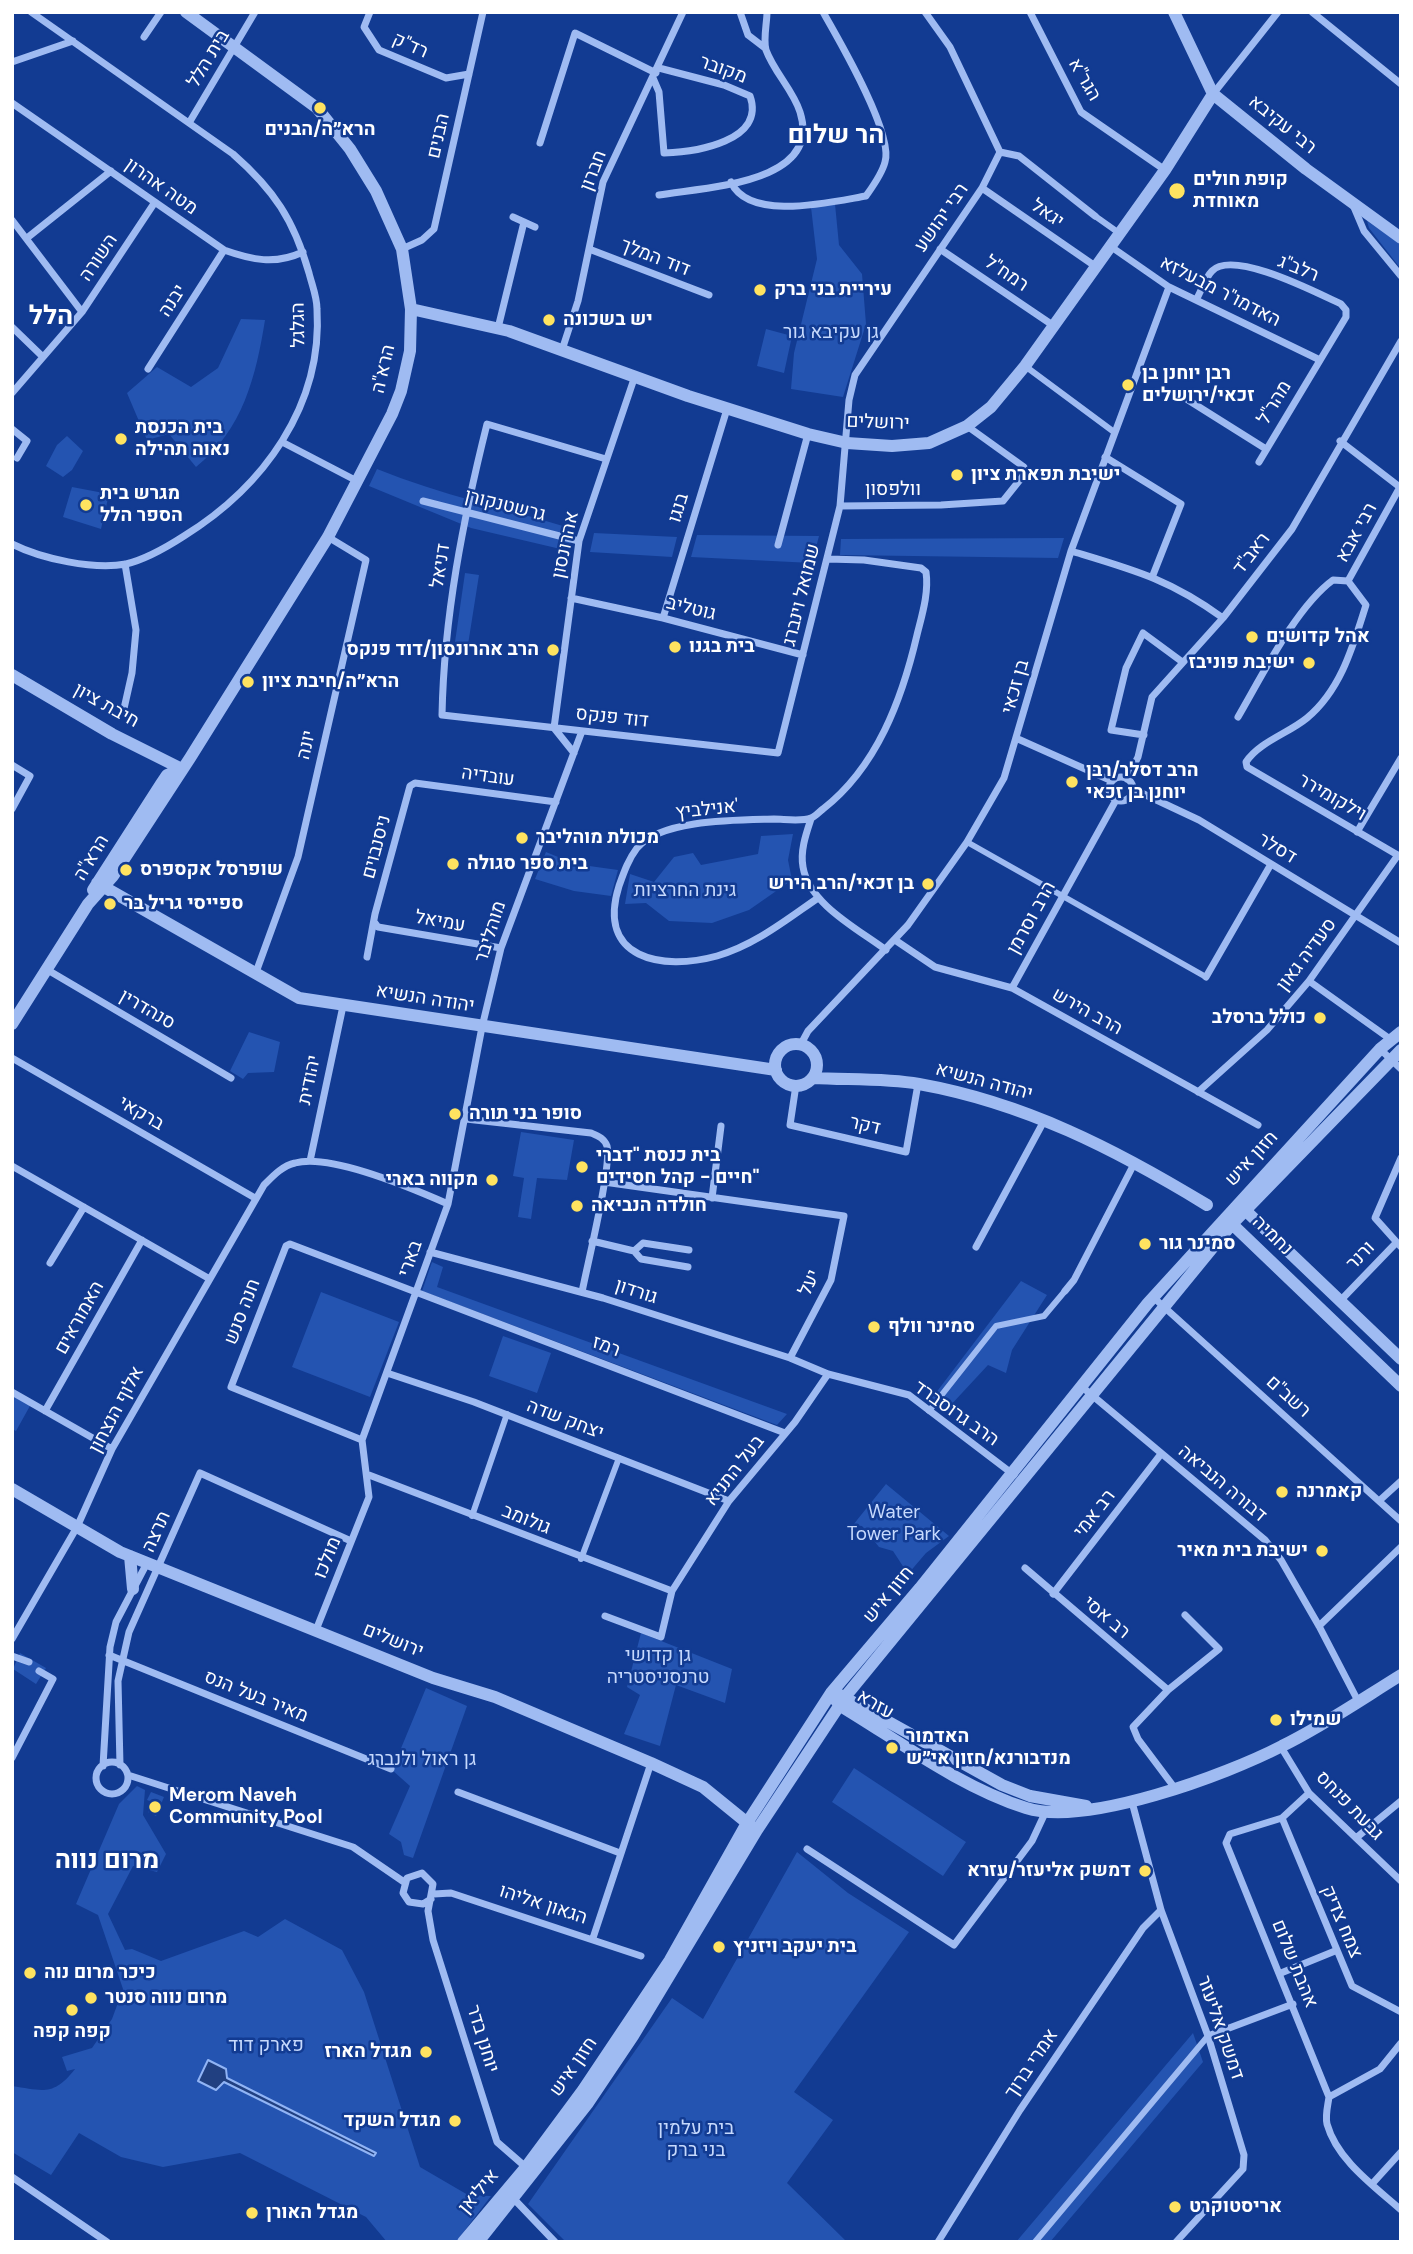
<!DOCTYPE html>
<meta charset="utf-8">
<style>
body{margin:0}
#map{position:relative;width:1413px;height:2254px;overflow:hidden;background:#123b92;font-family:"DM Sans",sans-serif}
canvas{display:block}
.frame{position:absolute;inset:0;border:14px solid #fff;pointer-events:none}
</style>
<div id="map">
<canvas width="1413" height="2254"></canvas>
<div class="frame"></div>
</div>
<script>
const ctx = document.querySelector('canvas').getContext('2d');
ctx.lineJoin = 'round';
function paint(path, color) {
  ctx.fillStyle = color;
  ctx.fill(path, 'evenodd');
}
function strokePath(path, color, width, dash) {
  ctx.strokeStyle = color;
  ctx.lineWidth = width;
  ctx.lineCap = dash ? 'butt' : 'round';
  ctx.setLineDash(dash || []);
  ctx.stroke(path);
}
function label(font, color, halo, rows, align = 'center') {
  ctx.font = font + ' "DM Sans",Heebo,sans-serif';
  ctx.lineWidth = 5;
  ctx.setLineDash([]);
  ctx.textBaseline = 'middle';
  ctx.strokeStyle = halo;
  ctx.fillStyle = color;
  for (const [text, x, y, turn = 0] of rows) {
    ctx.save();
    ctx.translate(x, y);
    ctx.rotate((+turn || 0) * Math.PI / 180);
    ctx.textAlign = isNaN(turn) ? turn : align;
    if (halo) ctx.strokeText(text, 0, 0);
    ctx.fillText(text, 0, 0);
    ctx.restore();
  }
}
const green = new Path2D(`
 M835,204L839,245L862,274L866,324L843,397L791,389L794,353L817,259L811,207Z
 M1367,221L1401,244V269L1369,228Z
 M241,319L265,320C256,376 243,430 196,467L169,434L147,440L127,393L157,367L191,387L218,368Z
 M766,329L792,336L784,373L757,366Z
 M67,436L83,451L72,470L63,477L46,466L57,445Z
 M377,469C441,495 508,509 573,529L569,551L471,528L369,486Z
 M72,487L109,494L101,529L63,517Z
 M594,533L677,537L672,557L590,552Z
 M697,535L819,536L812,563L691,557Z
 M1064,538L1058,558L840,555L841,539Z
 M465,573L479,575L467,651L454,649Z
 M793,834L788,860L792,880L749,910L712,923L669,921L646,903L625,904L630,874L654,882L674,857L693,853L701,865L758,854L761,836Z
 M546,852L575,864L618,870L611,896L574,891L535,879Z
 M249,1032L280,1042L274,1072L248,1073L243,1079L230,1071Z
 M521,1132L574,1140L567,1180L537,1178L531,1219L518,1217L524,1178L513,1176Z
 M432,1262L443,1267L437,1287L787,1414L777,1425L422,1291Z
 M1021,1281L1047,1295L1012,1350L1006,1373L988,1365L949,1407L932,1398Z
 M321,1292L399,1322L370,1397L292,1367Z
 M503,1336L551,1353L537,1393L489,1376Z
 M12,1394L31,1404L16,1431L12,1429Z
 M886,1484L949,1536L926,1553L908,1574L893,1551L879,1547L862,1526L853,1525Z
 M641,1633L732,1669L725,1703L676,1685L660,1746L624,1734L640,1695L627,1687Z
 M20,1653L46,1668L36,1684L13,1669Z
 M426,1688L467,1706L413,1858L404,1855L401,1842L389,1834L410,1786L392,1770Z
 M854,1768L966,1842L943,1876L832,1802Z
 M137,1786L145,1790L143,1815L166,1854L157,1872L133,1866L108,1914L125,1950L132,1949L161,1961L244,1931L258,1937L285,1919L342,1950L364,1992L420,2167L468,2195L491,2196L456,2242H387L366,2217L240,2153L163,2167L121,2157L79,2133L51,2175L12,2152V2086C44,2091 54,2096 75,2069L67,2071L62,2057L92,2048L112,2019L123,1989L98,1915L76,1904L119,1804Z
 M151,1792L164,1797L156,1816L148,1812L152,1802L147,1800Z
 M797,1852L848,1893L909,1932L794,2092L833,2120L787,2183L847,2242H566L528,2204L672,1998L703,2019Z
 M1193,2033L1203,2062L1050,2242H1016Z`);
const water = new Path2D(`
 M208,2060L226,2069L227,2078L376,2153L374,2156L224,2082L216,2090L198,2081Z`);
const pedestrian = new Path2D(`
 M1095,216L1119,233
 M1025,366L1114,432
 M967,842L1206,977
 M929,1411L996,1326L1044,1316L1065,1291
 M472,1516L507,1414
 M581,1559L619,1458
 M1035,2242L1208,2036`);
const minor = new Path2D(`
 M370,12L364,27L379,50L446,78L469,74
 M740,12L748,35L765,48
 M1030,12L1081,112L1165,170
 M1312,12L1401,84
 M144,37L161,12
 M12,62L73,41
 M653,78L659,92L664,153C696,152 766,141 750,96L724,85L659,68
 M1213,94L1278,12
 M12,103L224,250C252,260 275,265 303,252
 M189,123L255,12
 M540,143L575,33L656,73
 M1000,152L1019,156L1095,216
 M731,182C749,222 831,202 866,196C873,186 882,174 885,162C894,134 839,40 823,12
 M982,188L1095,266
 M659,195C705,187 823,184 800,112C793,90 774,72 766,50C763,39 767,23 767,12
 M1353,205L1364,231L1401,276
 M513,217L535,227
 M12,220L82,312
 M27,238L111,171
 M1110,246L1169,287L1320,360
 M402,249L422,240L434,229L483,12
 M589,249L709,295
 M940,249L1054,326
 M1196,300C1201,292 1205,278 1212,271C1233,249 1317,293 1341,304L1346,310V317L1259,462
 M12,327L43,357
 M498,328L524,222
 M562,350L578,301L603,182L683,12
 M148,369L224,250
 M12,393L82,312L155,202
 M1188,400L1266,449
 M12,429L27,441L17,458
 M1340,441L1401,488
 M284,443L357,481
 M1105,457L1181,504L1153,575
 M606,459L487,424C463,520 444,616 442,715L778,753L840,506L849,400L855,375L982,188L1000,152L950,47L925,12
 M423,501L579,541
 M840,506L941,505L1003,501L1023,476L1024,467L967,426
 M12,544C42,559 94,570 126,564C147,559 167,547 184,536C263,487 323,406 317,309C317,297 312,285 309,273C294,220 274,190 233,154L31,12
 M778,545L808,434
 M1071,551C1134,570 1169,579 1223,618
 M1348,581L1366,605C1353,646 1341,690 1307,718C1289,733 1259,742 1246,762L1247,767L1401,857
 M571,598L663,618L803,655
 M663,618L727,409
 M123,713L132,673L136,630L125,564
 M1238,717C1262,676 1296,607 1333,580L1348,581L1400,487
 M554,728L579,541L635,376
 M554,728L574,753
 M1144,735L1111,730L1126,668L1143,633L1181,661
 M1018,739L1112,781
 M12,765L30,776L12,809
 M1109 789a12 12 0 1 1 24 0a12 12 0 1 1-24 0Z
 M1127,779L1138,757L1152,697L1223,618L1292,529L1401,341
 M1133,789L1199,820L1401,943
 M811,819C806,834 800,851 803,867C809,904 858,929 886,950
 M1357,832L1401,758
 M818,898C786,920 755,945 717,956C662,971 596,959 619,886C624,872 628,860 637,848C661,819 738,820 774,819C784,819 801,822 811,818C815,817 820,811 823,809C877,767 902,699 917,635C922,615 929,593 926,572L921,568L864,560L828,559
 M375,923L378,927L501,948
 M895,940L935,967L1012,988L1258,1125
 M367,957L375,914L410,786L415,783L556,802
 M46,969L231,1078
 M255,975L298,857L366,560L328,537
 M1206,977L1271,864
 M1309,981L1390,1039
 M1012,988L1116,800
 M801,1044L808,1031L908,925L967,842L1004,778L1071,551L1169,287
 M1380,1049L1401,1069
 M12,1058L255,1198
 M796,1085L790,1125L906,1152L918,1084
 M1198,1092L1267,1030L1309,981L1398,855
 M466,1119L591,1133C598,1136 604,1138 607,1146C612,1165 587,1266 582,1292
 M1401,1158L1375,1218L1401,1247
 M310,1161L343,1006
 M12,1166L208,1278
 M604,1182L844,1216L831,1280L790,1358
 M712,1198L721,1126
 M592,1241L634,1251L643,1243L689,1250
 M976,1247L1045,1119
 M634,1251L641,1259L688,1267
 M430,1252L603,1298L790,1358L828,1374L909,1395L1014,1475
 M50,1263L84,1207
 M1065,1291L1074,1280L1135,1162
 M1153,1297L1401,1521
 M1340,1301L1395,1244
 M387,1373L474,1402L729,1501
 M1081,1386L1265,1540L1281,1560L1319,1626L1358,1701
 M12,1392L112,1449
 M45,1411L142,1240
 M362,1440L231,1387L286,1246L290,1244L785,1433
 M369,1475L672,1591
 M1379,1501L1401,1481
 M1025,1568L1168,1690
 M1053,1594L1161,1454
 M605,1616L661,1637L672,1591L729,1501L795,1422L828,1374
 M1319,1626L1401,1547
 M316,1630L369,1497L362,1440L448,1204L482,1027L501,948L582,731
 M12,1639L77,1527L112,1449L264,1185C273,1176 282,1166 295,1163C330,1153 414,1189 448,1204
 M109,1655L391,1769
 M12,1656L29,1662
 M1281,1747L1309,1793L1401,1881
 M12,1758L53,1679L39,1671
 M96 1778a16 16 0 1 1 32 0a16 16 0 1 1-32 0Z
 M120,1765L118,1681L129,1632L200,1473L351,1541
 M103,1766L110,1647L116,1622L147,1563
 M128,1775L353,1847L404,1882
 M1174,1787L1138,1739L1133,1727L1168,1690L1219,1649L1185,1615
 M458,1792L620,1853
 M1309,1793L1282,1818L1230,1834L1226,1843L1329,2097C1328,2105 1325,2115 1327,2124C1337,2160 1374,2186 1401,2210
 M1132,1802L1161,1910L1208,2036L1244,2155L1243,2169L1176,2242
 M1282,1818L1352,1986L1401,2012
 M1356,1838L1401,1801
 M807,1849L954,1945L1032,1841L1046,1811
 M434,1894L451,1893L641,1956
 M431,1899L423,1904L409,1902L403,1893L407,1878L422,1873L433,1884L428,1911L433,1940L497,2142L528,2169
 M593,1938L651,1763
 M1281,1973L1335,1951
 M1208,2036L1293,2004
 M1329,2097L1380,2069L1401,2043
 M12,2177L107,2242
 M1372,2184L1401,2152
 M513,2198L555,2242
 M938,2242L1020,2110L1143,1928L1161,1910`);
const tertiary = new Path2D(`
 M1174,12L1213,94L1306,169L1401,238
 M411,309L509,331L688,396L808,434L847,443L892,446L929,443L967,426L991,407L1025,366L1165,170L1213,94
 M12,675L112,734L182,769
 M97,883L299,998L776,1070
 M93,890L161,784L167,775L182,769
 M12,1024L88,904L113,876L190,758L328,537L392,414L401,391L410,351L411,309L402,249L376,191L350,149L317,108L186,12
 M775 1065a21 21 0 1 1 42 0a21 21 0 1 1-42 0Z
 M813,1078C847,1080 885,1078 919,1084C1025,1103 1115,1149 1207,1205
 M1245,1210L1401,1359
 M1229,1216L1232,1224L1401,1386
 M12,1489L120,1552L433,1678L495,1697L651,1763L703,1787L751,1826
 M130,1556L133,1589
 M840,1695L1002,1785L1030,1796L1086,1806
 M835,1699L839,1705C899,1741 960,1787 1026,1808C1086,1827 1226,1775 1282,1746C1323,1726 1362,1699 1401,1675
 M463,2242L526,2167L583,2090L670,1960L747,1823L831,1693L920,1588L1148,1303L1380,1049L1401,1032
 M478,2242L588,2103L633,2036L757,1830L845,1697L1232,1224L1401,1050`);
const markers = [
 [320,108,7,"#ffe360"],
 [1177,191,9,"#ffe360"],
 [760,290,7,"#ffe360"],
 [549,320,7,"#ffe360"],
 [1128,385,7,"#ffe360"],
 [121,439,7,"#ffe360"],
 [957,475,7,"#ffe360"],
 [86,505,7,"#ffe360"],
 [1252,637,7,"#ffe360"],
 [675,647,7,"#ffe360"],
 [553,650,7,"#ffe360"],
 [1309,663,7,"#ffe360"],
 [248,682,7,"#ffe360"],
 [1072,782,7,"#ffe360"],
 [522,838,7,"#ffe360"],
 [453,864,7,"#ffe360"],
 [126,870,7,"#ffe360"],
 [928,884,7,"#ffe360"],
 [110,904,7,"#ffe360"],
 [1320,1018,7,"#ffe360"],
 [455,1114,7,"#ffe360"],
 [582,1167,7,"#ffe360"],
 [492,1180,7,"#ffe360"],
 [577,1206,7,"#ffe360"],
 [1145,1244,7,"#ffe360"],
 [874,1327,7,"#ffe360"],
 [1282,1492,7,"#ffe360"],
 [1322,1551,7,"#ffe360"],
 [1276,1720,7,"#ffe360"],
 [892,1748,7,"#ffe360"],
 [155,1807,7,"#ffe360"],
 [1145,1871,7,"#ffe360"],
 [719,1947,7,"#ffe360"],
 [30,1973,7,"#ffe360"],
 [91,1998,7,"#ffe360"],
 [72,2010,7,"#ffe360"],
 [426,2052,7,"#ffe360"],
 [455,2121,7,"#ffe360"],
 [1175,2207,7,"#ffe360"],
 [252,2213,7,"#ffe360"]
];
const streetNames = [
 ["רד\"ק",410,46,24],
 ["בית הלל",209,59,-59],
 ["מקובר",723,70,20],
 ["הגר\"א",1084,80,60],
 ["רבי עקיבא",1282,125,39],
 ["הבנים",439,136,-77],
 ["חברון",594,171,-69],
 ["מטה אהרון",161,187,35],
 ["יגאל",1047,214,35],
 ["רבי יהושע",942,218,-55],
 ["השורה",99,258,-56],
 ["דוד המלך",655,258,21],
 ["רלב\"ג",1298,269,22],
 ["רמח\"ל",1006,274,34],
 ["האדמו\"ר מבעלזא",1220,292,27],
 ["יבנה",173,301,-57],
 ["הגלגל",299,325,-91],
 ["הרא\"ה",384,369,-77],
 ["מהר\"ל",1275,403,-59],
 ["ירושלים",878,423,2],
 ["וולפסון",893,490],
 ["גרשטנקורן",505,506,14],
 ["בנגו",679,508,-73],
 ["רבי אבא",1357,533,-61],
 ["אהרונסון",566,545,-78],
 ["ראב\"ד",1252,554,-52],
 ["דניאל",441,566,-81],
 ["שמואל וינברג",802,595,-76],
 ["גוטליב",691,609,14],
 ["בן זכאי",1016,687,-74],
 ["חיבת ציון",106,706,29],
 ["דוד פנקס",612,718,6],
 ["יונה",307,745,-77],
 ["עובדיה",488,777,8],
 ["וילקומירר",1332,798,30],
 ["אנילביץ'",707,810,-6],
 ["ניסנבוים",377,847,-75],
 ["דסלר",1277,849,31],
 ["הרא\"ה",92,858,-59],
 ["הרב וסרמן",1032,918,-61],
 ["עמיאל",440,922,10],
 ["מוהליבר",491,932,-72],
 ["סעדיה גאון",1307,955,-53],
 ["יהודה הנשיא",425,999,9],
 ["סנהדרין",147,1010,30],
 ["הרב הירש",1087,1012,29],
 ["יהודית",310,1080,-78],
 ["יהודה הנשיא",984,1082,15],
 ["ברקאי",141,1114,30],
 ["דקר",865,1126,13],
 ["חזון איש",1252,1159,-47],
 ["נחמיה",1272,1236,44],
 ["ורנר",1361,1256,-46],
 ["בארי",411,1259,-70],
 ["יעל",810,1283,-66],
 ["גורדון",636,1292,18],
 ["חנה סנש",243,1312,-69],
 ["האמוראים",80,1318,-61],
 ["רמז",606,1347,21],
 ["רשב\"ם",1288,1397,42],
 ["אלוף הנצחון",117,1410,-62],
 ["הרב גרוסברד",956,1414,35],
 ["יצחק שדה",565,1420,21],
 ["בעל התניא",735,1471,-52],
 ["דבורה הנביאה",1222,1484,40],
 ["רב אמי",1095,1514,-52],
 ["גולומב",526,1520,22],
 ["תרצה",157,1532,-66],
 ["מולכו",328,1558,-68],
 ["חזון איש",889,1595,-50],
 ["רב אסי",1106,1618,40],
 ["ירושלים",393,1641,22],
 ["מאיר בעל הנס",256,1697,22],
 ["עזרא",875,1705,31],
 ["גבעת פנחס",1349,1806,46],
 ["הגאון אליהו",543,1905,18],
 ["צמח צדיק",1341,1922,67],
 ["אהבת שלום",1294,1964,68],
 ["דמשק אליעזר",1220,2028,71],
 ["יוחנן בדר",482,2039,73],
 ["אמרי ברוך",1032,2064,-56],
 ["חזון איש",574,2067,-55],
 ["איליאן",479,2192,-50]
];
const poiNames = [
 ["הרא״ה/הבנים",320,130,"center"],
 ["קופת חולים",1193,180],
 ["מאוחדת",1193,202],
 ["עיריית בני ברק",774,290],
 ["יש בשכונה",563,320],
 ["רבן יוחנן בן",1142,374],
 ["זכאי/ירושלים",1142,396],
 ["בית הכנסת",135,428],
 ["נאוה תהילה",135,450],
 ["ישיבת תפארת ציון",971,475],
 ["מגרש בית",100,494],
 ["הספר הלל",100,516],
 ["אהל קדושים",1266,637],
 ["בית בגנו",689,647],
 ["הרב אהרונסון/דוד פנקס",539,650,"right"],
 ["ישיבת פוניבז",1295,663,"right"],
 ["הרא״ה/חיבת ציון",262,682],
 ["הרב דסלר/רבן",1086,771],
 ["יוחנן בן זכאי",1086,793],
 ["מכולת מוהליבר",536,838],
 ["בית ספר סגולה",467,864],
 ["שופרסל אקספרס",140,870],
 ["בן זכאי/הרב הירש",914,884,"right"],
 ["ספייסי גריל בר",124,904],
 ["כולל ברסלב",1306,1018,"right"],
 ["סופר בני תורה",469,1114],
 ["בית כנסת \"דברי",596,1156],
 ["חיים - קהל חסידים\"",596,1178],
 ["מקווה בארי",478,1180,"right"],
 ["חולדה הנביאה",591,1206],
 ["סמינר גור",1159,1244],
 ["סמינר וולף",888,1327],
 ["קאמרנה",1296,1492],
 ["ישיבת בית מאיר",1308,1551,"right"],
 ["שמילו",1290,1720],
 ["האדמור",906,1737],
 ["מנדבורנא/חזון אי״ש",906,1759],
 ["Merom Naveh",169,1796],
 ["Community Pool",169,1818],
 ["דמשק אליעזר/עזרא",1131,1871,"right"],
 ["בית יעקב ויזניץ",733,1947],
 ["כיכר מרום נוה",44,1973],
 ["מרום נווה סנטר",105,1998],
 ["קפה קפה",72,2032,"center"],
 ["מגדל הארז",412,2052,"right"],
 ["מגדל השקד",441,2121,"right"],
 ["אריסטוקרט",1189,2207],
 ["מגדל האורן",266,2213]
];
const parkNames = [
 ["גן עקיבא גור",831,333],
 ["גינת החרציות",685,891],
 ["Water",894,1513],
 ["Tower Park",894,1535],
 ["גן קדושי",658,1656],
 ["טרנסניסטריה",658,1678],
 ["גן ראול ולנברג",422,1760],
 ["פארק דוד",266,2046],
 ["בית עלמין",696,2129],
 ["בני ברק",696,2151]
];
const districtNames = [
 ["הר שלום",836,136],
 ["הלל",51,317],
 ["מרום נווה",107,1861]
];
paint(green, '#2454b1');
paint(water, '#214081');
strokePath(water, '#91b4f5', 2);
strokePath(pedestrian, '#9fbbf2', 6);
strokePath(minor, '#9fbbf2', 7);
strokePath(tertiary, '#9fbbf2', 12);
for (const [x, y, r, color] of markers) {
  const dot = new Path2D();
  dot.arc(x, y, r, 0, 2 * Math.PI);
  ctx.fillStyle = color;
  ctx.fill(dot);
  strokePath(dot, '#123b92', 2.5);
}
label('19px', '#fff', '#123b92', streetNames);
label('bold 19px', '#fff', '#123b92', poiNames, 'left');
label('19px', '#c6d9fd', '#123b92', parkNames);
label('bold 26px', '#fff', '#123b92', districtNames);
</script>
